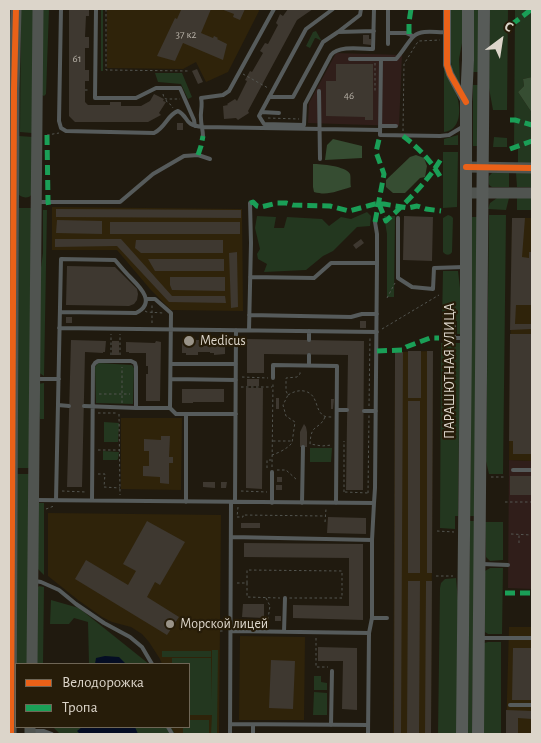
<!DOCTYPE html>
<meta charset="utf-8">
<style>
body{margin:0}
#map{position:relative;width:541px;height:743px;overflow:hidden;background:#201a0f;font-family:"Alegreya Sans",sans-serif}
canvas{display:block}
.frame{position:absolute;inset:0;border:10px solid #dcd5ca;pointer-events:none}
.legend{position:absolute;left:15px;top:663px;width:175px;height:65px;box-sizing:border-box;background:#261c09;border:1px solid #6f6656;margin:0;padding:6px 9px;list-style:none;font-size:15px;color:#dcd5ca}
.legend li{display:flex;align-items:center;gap:10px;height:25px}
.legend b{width:25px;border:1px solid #6f6656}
.north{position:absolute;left:476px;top:15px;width:50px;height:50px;-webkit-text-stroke:4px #261c09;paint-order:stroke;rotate:31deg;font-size:14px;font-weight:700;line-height:20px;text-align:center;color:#dcd5ca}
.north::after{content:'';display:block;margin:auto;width:18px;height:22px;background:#dcd5ca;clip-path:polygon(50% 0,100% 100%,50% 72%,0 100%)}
</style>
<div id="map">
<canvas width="541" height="743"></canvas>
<div class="frame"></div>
<ul class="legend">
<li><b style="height:6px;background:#ea6118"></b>Велодорожка</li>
<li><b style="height:6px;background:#1a9f57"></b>Тропа</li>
</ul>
<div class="north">С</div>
</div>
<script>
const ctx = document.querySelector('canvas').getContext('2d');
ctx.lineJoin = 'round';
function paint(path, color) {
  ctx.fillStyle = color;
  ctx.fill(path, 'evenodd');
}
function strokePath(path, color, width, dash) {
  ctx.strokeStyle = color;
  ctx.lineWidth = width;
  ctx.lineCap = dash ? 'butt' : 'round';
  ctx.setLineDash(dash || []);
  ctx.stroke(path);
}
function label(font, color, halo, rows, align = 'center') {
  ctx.font = font + ' "Alegreya Sans",sans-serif';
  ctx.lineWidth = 4.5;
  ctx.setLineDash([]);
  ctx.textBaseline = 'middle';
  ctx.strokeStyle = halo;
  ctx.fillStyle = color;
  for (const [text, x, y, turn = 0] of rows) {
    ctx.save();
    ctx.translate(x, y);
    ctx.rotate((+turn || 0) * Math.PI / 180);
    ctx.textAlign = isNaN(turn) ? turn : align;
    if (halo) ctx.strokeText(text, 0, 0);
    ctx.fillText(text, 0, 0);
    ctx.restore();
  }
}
const commercial = new Path2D(`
 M336,53L402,55L399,126L308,123L309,103Z
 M509,460L532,461V589L508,588Z`);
const built = new Path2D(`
 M107,9H258L259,11L228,72L206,82L196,62L183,69L107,68Z
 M52,207L242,209L243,311L171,310L150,289L117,250H52Z
 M512,218H532V461L509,460Z
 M433,351L431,734H393L395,352Z
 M121,418H182L181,490L121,489Z
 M48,513L221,515L219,734H175L171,727H189V664H162L160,659L149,642L142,634L131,627L112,622L102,617L78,600L48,576Z
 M509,627H532V734H506Z
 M240,636L305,637L304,720H239Z`);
const green = new Path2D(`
 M21,9H34L32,133L20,132Z
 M42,9H49L46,94L44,96L42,95Z
 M101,9H103V71H101Z
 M451,9H462V43L459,59L460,84L458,83L452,69L451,62Z
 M474,9H479L478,72H473Z
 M490,9H508L507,110H493L489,88Z
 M515,9H532V77L523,79L524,86L518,92L532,113V163H518V149L514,148Z
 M316,31L321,40H320L316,38H315L310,48L306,46L313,32Z
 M444,70H445C448,79 454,87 457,96C461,110 461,130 444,132Z
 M155,73H182L192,97L188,99L181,84L158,82Z
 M473,85H478V146H473Z
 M458,135V145H444V139Z
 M19,136L33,137L32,194C29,199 23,198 19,195Z
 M494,137L507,138V147H493Z
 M443,152H458L457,207L443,208Z
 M492,173H509V187H492C487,185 489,180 489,176Z
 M516,173H532V187H517Z
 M497,198H509L506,210L488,209L490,203Z
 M517,198H532V210H517Z
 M19,208H32L29,468H16Z
 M43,210H47L44,376L38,372L40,275L43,253Z
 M367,212L371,216L370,226L357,227L333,251L323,256L306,270L264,272L267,264L258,259L257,254L260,249L255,228L257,216L276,217L274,228H284L287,217L322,219L329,226L341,217L351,219Z
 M448,215L451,216L453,218L452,252C450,256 445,255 443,252V218Z
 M489,215H506L503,474H489L486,461Z
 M384,216H395L394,297H387V234Z
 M472,217H477L475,516H470Z
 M443,271H458L460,288V334H457V321H442Z
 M441,343H460L458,516H455V529L440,528Z
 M98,363L132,365L134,368L133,404L96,403L95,367Z
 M44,383V419H40L38,404V384Z
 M104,422L119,423L118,442H104Z
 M310,448H332L331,462H310Z
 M103,451L119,452L118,459L117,460H103Z
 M16,474H29L28,664H16Z
 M37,503H44V575L38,569Z
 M470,521H475L472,734H468Z
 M485,522H503V560L490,561L486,557Z
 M490,568H503L502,634H488L485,632V571Z
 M456,578L458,600L457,734H438L440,588L441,583L445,579Z
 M39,586L44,587L43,664H36L37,588Z
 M51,600L79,608L149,664H89L88,622L74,618L69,624H50Z
 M488,642H501V734H483L484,643Z
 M212,650H218L217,734H211L212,715H189V664H172V658H211L212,700Z
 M162,651H211V657H162Z
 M314,676H321V682L327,683V690H314Z
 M314,692L327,693V715H313Z
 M189,720H209V734H183V727H189Z
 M53,727H171L175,734H60Z`);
const forest = new Path2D(`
 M532,77V113L518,92L524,86L523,79Z
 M333,139L362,146V158L325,160L327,145Z
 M416,155L424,158L427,166L425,177L420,178L405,193H393L386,187V180L410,157Z
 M313,164C321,164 346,166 350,174C351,177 350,183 351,187C337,191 328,196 314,192L313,187Z`);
const water = new Path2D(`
 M105,656L119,657L126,664H95L96,658Z
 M82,727H135L138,734H80L77,731Z`);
const building = new Path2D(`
 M69,9H89V16H86L85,37H89V48H85V70H89V81H85V102L88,105H110V102H121V106H141L150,101L154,94L164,99L163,101L166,102L159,113L161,115L148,122H75L69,116Z
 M178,9H211L201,33L213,38L214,36L218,38L217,39L227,44L223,60L183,43L175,61L157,56L175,18L177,19L181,10Z
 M221,9H245L240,20L233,17L234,14Z
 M288,9H313L297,20L248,111L249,113L238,120L236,118L224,119L223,106L228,105L227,104L235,99L237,101L247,81L245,80L250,71L252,72L263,53L260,51L265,43L268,44L278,25L276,23L280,14L283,16Z
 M363,35H369V39H371V45L363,44Z
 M336,64H373V120H365V117L326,116V81H336Z
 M197,69L203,82L198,84L192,71Z
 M177,123H183V130H177Z
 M56,209L241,210V218L56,217Z
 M404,216L433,217L432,261L403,260Z
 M512,218H525L522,257L529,258V252H532V305H516L515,324H532V329L510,330Z
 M57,220L102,221V234L56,233Z
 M110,222H240V234H110Z
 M55,239H121L172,296H225L226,303L169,302L117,246L55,247Z
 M361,239L364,243L356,249L353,245Z
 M136,240H223V253H141L135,248Z
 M237,252L238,307L231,308L229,253Z
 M148,259H224V271H155Z
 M67,266L115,267L137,289L138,294L137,300L134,304L129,306L66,305Z
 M170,277H225V291L172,290L170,285Z
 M66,317H72V323H66Z
 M360,321H366V328H360Z
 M510,334H532V454H513V441H509Z
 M247,339L364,341L363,490H346L348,355L264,354V373H247Z
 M71,340L106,341L105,352H103V353L85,352L82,487H67Z
 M182,340H225V354L214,355V353H210V352H198V355H186V353H182Z
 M112,341H119V355H112Z
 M156,341L161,342L160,401H146V374H148V366H146V353H129V352H126V342L155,343Z
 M408,351H421V398H408Z
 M427,351H433L432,573H427Z
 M395,352H403L401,734H394Z
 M247,379H259V386H247Z
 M246,388H263L262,489L246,488Z
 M182,389H224V402H193V403H182Z
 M276,398H279V409H276Z
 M331,399H334L333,409H331Z
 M408,401H420V573H408Z
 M304,424L306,427L307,432V447H300V432Z
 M161,436H170L169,457H173V463H169V484L160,483V477L143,476V466H149V451H144V439L161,440Z
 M510,476H532V495H510Z
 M277,477H282V482H277Z
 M203,482H215V488L203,487Z
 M221,482H227L226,488H221Z
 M276,485H282V490H276Z
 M328,517L366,518V534L327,533Z
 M147,521L185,542L160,585L155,582L147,597L179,617L167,635L75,579L86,560L128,585L136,571L123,564Z
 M241,523H260V528H241Z
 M244,543L363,544V620L293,618V605L349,606V558L244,557Z
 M408,581H420L419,734H407Z
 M426,581H432L431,734H425Z
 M243,604H264V618L242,617Z
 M275,616H281V621H275Z
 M318,647L357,648V710L342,709L343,661H318Z
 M513,648H532V700H512Z
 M271,660L295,661L293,709L269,708Z
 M506,710L532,711V719L518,718V734H506Z`);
const path = new Path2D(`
 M106,9V70L188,71
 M375,63V92
 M243,74L268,88
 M85,90H90
 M163,94L164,98L166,99H180
 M166,100L167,102L171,105L173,108
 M268,118L299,119
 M403,131L404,64L417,43L419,41L440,40
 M47,135L59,133
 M387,298L395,283
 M145,311L147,312L163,313
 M152,323V305
 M382,329L439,295
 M111,355V334
 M120,355V334
 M242,377L268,378
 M241,387H272
 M99,394H130
 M288,395C293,392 298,390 304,391C319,394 314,410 324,416C326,417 330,417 332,417
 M122,403V367
 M369,406L370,337
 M98,413H116
 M119,414L120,495
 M325,417C319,431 311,422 310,444L322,446L332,445
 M273,441H291
 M98,450H119
 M272,455C278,453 287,449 292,443L295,422L286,416L283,405L288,395L286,391V378L297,377L300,374V371
 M272,467L273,383
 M267,468V460H272
 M277,470H286L297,480
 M98,474H105L104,487L120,488
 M491,477H506
 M62,491L86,492
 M241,491L267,492
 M344,492V441
 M345,492L368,493
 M368,493L369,415
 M505,502H532
 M238,507L237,517H243V515L325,516
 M46,509L54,506
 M325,522L326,509
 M437,531L454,532
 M511,534L532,535
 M519,543V535
 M436,576H453
 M237,583H247V570L342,571V598H289
 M247,583V597L280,598
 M266,598L270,606L267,625
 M220,631H223
 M316,638V667H328`);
const lane = new Path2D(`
 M61,9L59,121L61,128L66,131L154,133C166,127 167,115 178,111C190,117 182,125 203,127L380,130
 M96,9L95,98H136L156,88H180L194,120L195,126
 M361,9L360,15L338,32L374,31
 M388,33H406L413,36
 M388,44V9
 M350,59H396C402,53 409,40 414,36C422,29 437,33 447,32
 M381,59L380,135L440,136L449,135L464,126
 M319,91L320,159
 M269,97H293L323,42L338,32
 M261,112L279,113
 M304,125L264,124L259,116L306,29L333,9
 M304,125L305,104L331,55C339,45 362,49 373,49L374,9
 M380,126H396
 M203,136C203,130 201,125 201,119C200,112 203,106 201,98L223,95L229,91L274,9
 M38,202H120L153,174L184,156L198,155L210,159
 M398,218V278L412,287L433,289L434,268L464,267
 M375,222L377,234V263
 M250,277L314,278L331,263H377L375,488L374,503
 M146,299H155L171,313L170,408L176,414H236
 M249,315L351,317L362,314H377
 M444,323H454V338
 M59,328L377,332
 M249,330L251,243L250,203
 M445,338H463
 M309,340V331
 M309,355V365
 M171,364H236
 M273,378V365L337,366L336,503
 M36,379H59
 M171,379L236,380
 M58,405L69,406
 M84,406L136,408
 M337,410H347
 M364,411H376
 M186,414V502
 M513,470H532
 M35,500L374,503L372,540
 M56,500L61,259L115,260C120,266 125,272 131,278C141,288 156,303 136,313L60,312
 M92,500L93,366L95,363L98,361H131L135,363L136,367V408H170
 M235,502L236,330
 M272,503V472
 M302,503L303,447
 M482,564L508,565
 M35,581L41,582L59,590L76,604L104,623L130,637L142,647L152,664
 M372,618H387
 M231,631L369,633L372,618V540L232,537
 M284,632L285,598
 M481,638H532
 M510,705H532
 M230,724L368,725
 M253,725V734
 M331,725L332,671
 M168,727L172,734
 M32,731H44L52,734
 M230,734L231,502
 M368,734L369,633`);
const street = new Path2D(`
 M447,9V65L450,74L464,100`);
const secondary = new Path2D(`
 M466,167L532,168
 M466,193H532
 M32,664L38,9
 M30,727V734
 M11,734L14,89L16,9`);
const primary = new Path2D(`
 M462,734L466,338V102L468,60V9
 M478,734L484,9`);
const quiet = new Path2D(`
 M511,25L532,9
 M409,34V22L411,9
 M510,120H515L532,125
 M47,135L48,202L49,209
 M403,136C419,148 431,161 441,178
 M510,149L532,141
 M198,155L201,146L203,136
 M250,203L253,202L257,206L261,207L277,203H286L293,205L330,206L349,211L375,204H384L408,208L417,206L426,209L441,211
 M379,204L386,221C405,204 428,181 441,159
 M375,222L384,174L376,152L380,135
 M377,351L402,350L406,347L430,338H439
 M505,593H532`);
const cycleway = new Path2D(`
 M447,9V65L450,74L466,102
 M466,167L532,168
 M11,734L14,89L16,9`);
const markers = [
 [189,341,6,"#9a9489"],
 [170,624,5,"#9a9489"]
];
const numberNames = [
 ["37 к2",186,35],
 ["61",77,59],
 ["46",349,96]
];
const poiNames = [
 ["Medicus",200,341],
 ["Морской лицей",180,624]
];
const streetNames = [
 ["ПАРАШЮТНАЯ УЛИЦА",450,371,-90]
];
paint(commercial, '#301e1a');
paint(built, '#2f230a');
paint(green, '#23371f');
paint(forest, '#364d32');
paint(water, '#040d24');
paint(building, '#3e3830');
strokePath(path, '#535550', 1, [2.5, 2.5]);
strokePath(lane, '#565b5b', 4);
strokePath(street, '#565b5b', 8);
strokePath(secondary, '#505450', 11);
strokePath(primary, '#575b58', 12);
strokePath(quiet, '#1a9f57', 5, [10, 5]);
strokePath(cycleway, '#ea6118', 6);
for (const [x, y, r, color] of markers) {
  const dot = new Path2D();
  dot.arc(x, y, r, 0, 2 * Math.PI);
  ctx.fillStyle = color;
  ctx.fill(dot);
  strokePath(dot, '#261c09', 2);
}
label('11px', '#b4aea4', null, numberNames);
label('14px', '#dcd5ca', '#261c09', poiNames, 'left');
label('14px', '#dcd5ca', '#261c09', streetNames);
</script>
